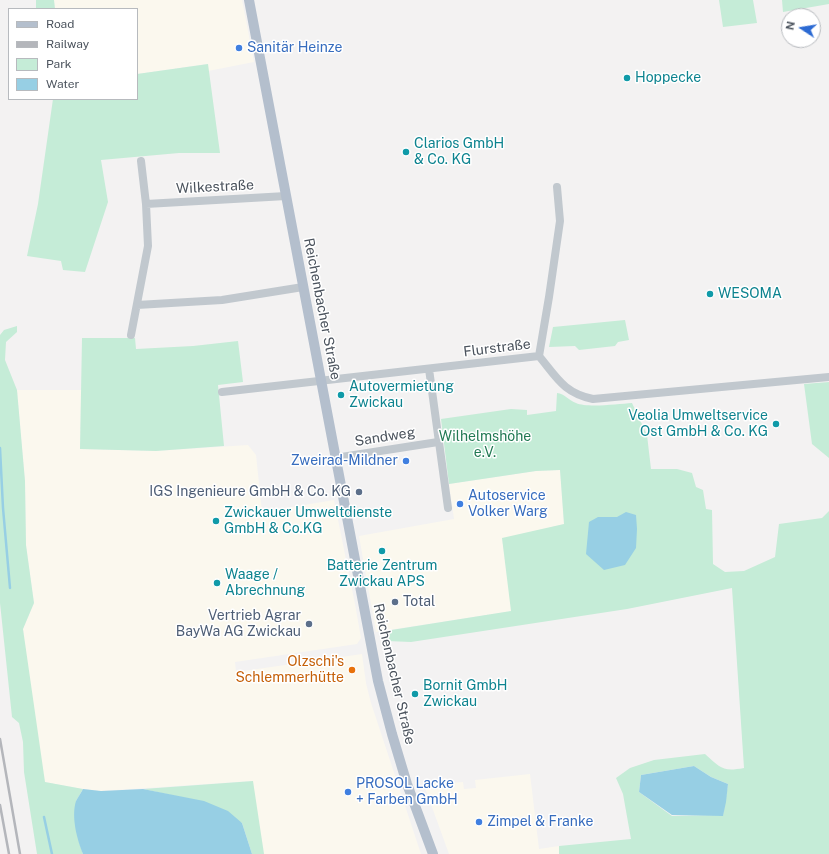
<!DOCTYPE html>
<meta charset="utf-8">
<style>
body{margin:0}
#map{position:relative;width:829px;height:854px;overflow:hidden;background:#f3f2f2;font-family:"Public Sans",sans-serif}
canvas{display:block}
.legend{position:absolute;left:8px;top:8px;width:130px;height:92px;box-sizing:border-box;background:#fff;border:1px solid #b7babe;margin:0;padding:5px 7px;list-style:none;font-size:12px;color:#4b535d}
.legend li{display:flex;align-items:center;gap:8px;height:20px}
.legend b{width:20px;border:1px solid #b7babe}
.north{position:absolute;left:781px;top:8px;width:40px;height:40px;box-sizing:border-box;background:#fff;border:1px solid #b7babe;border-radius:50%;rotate:282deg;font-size:11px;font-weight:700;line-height:16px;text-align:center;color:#4b535d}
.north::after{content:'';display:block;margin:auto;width:14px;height:18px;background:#2c6ad3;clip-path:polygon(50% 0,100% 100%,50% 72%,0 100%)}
</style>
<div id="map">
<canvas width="829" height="854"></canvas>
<ul class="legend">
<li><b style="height:5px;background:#b4bfcd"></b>Road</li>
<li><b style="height:5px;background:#b4b6bb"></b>Railway</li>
<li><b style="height:11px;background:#c5ecd7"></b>Park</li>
<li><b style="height:11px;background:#97cfe4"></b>Water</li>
</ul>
<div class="north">N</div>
</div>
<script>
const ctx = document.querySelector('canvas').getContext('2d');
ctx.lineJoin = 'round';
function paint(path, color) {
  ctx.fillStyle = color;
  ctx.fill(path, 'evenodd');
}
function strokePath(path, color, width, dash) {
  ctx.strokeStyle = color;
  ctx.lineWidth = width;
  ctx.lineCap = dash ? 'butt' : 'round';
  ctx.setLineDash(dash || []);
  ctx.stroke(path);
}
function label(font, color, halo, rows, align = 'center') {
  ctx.font = font + ' "Public Sans",sans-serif';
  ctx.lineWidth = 3;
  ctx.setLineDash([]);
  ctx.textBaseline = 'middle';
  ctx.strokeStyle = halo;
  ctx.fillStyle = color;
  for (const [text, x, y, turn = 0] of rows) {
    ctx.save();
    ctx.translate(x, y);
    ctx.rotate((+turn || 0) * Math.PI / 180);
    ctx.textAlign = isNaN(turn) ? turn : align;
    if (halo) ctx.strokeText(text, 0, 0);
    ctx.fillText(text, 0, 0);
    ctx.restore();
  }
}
const commercial = new Path2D(`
 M54,0H242L254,62L208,71L207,64L137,74V9H55Z
 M17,390H81L80,449L156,451L248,445L256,455L262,512L334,500L355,604L361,638L357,644L235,662L236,672L362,654L366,683L371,703L421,854H264L252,781L101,791L83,789L45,782L34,735L23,629L34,603L26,545L25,481Z
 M560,470L564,524L502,539L512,611L376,632L359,536L454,519L449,484L536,471Z
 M530,774L539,849L559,846V854H449L424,785L463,782L464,789L476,788L475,780Z`);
const green = new Path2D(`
 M36,0H54L55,9H36Z
 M719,0H753L757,23L723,27Z
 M782,0H829V4L783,12Z
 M208,64L220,153H179L101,160L108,202L85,272L63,270L61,261L27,256L38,204L53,99H137V74Z
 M625,320L629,340L618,342L615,346L579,350L575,346L549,347L553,327Z
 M17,326V332L6,342L5,360L17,390L25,481L26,545L34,603L23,629L45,782L83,789L76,801L79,842L83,854H37L24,772L23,742L19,723L12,717L0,603V335L4,330Z
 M82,338H135L136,349L193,346L238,341L243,382L218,385L224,446L156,451L80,449Z
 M829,382V458L812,444L804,384Z
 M557,393C565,394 568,400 576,403C587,408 618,404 632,403L647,435L651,469H677L692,473L696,487L703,490L706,509L712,510L713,564L725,572L744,571L775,557L779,524L822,518L829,511V854H559V846L631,839L623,794L616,778L630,768L654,760L705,754C721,768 722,772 744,768L732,588L627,609L411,642L387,641L385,631L511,611L502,538L564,524L560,470L536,471L449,484L441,419L511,409L527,410V415L556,411ZM694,766L711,777L728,784L723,815L672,816L639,792L641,775Z
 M253,781L264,854H252L242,823L180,797L143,789Z`);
const water = new Path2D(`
 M626,512L636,515L637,529L636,548L625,565L604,570L586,554L589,522L598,517H617Z
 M694,766L711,777L728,784L726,802L723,816L672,815L639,792L641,775Z
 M83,789L101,791L143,789L204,801L228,811L242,823L252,854H83C77,839 71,817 76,801C78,797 81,793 83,789Z`);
const stream = new Path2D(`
 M0,448L3,508L10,588
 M44,817L52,854`);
const minor = new Path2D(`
 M146,204L286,196
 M137,305L222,300L303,287
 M131,335L148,246L146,204L141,161
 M539,356L549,297L560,221L557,187
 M429,369L448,508
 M222,392L539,356C557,378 564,393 593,399L829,377
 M335,458L438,442`);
const major = new Path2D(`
 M249,0L378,681L392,734L407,784L433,854`);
const rail = new Path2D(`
 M0,739L20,854
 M0,805L9,854`);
const markers = [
 [239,48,4,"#3f7fe0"],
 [627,78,4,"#0f9aa8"],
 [406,152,4,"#0f9aa8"],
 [710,294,4,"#0f9aa8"],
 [341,395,4,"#0f9aa8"],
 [776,424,4,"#0f9aa8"],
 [406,461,4,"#3f7fe0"],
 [359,492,4,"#5c6f8a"],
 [460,504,4,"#3f7fe0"],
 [216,521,4,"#0f9aa8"],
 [382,551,4,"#0f9aa8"],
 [217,583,4,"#0f9aa8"],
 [395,602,4,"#5c6f8a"],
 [309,624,4,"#5c6f8a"],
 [352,670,4,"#e8710a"],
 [415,694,4,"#0f9aa8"],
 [348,792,4,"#3f7fe0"],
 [479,822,4,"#3f7fe0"]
];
const shopNames = [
 ["Sanitär Heinze",247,48],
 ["Zweirad-Mildner",398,461,"right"],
 ["Autoservice",468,496],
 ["Volker Warg",468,512],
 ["PROSOL Lacke",356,784],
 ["+ Farben GmbH",356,800],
 ["Zimpel & Franke",487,822]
];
const cultureNames = [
 ["Hoppecke",635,78],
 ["Clarios GmbH",414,144],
 ["& Co. KG",414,160],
 ["WESOMA",718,294],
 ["Autovermietung",349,387],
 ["Zwickau",349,403],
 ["Veolia Umweltservice",768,416,"right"],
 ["Ost GmbH & Co. KG",768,432,"right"],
 ["Zwickauer Umweltdienste",224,513],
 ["GmbH & Co.KG",224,529],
 ["Batterie Zentrum",382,566,"center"],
 ["Zwickau APS",382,582,"center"],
 ["Waage /",225,575],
 ["Abrechnung",225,591],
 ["Bornit GmbH",423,686],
 ["Zwickau",423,702]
];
const streetNames = [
 ["Wilkestraße",215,187,-3],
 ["Reichenbacher Straße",322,309,79],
 ["Flurstraße",497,348,-7],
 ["Sandweg",385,437,-9],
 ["Reichenbacher Straße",394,674,77]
];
const parkNames = [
 ["Wilhelmshöhe",485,437],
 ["e.V.",485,453]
];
const serviceNames = [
 ["IGS Ingenieure GmbH & Co. KG",351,492],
 ["Total",403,602,"left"],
 ["Vertrieb Agrar",301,616],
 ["BayWa AG Zwickau",301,632]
];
const foodNames = [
 ["Olzschi's",344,662],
 ["Schlemmerhütte",344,678]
];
paint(commercial, '#fbf8ee');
paint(green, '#c5ecd7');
paint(water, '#97cfe4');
strokePath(stream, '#97cfe4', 2.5);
strokePath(minor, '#c1c8ce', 8);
strokePath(major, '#b4bfcd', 10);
strokePath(rail, '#b4b6bb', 2.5);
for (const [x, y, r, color] of markers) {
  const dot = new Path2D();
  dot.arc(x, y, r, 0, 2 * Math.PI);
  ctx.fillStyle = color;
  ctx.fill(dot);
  strokePath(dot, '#fff', 1.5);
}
label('14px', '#366cbe', '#fff', shopNames, 'left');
label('14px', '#0d838f', '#fff', cultureNames, 'left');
label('14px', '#4b535d', '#fff', streetNames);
label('14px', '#217953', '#fff', parkNames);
label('14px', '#4e5e75', '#fff', serviceNames, 'right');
label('14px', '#c56008', '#fff', foodNames, 'right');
</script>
